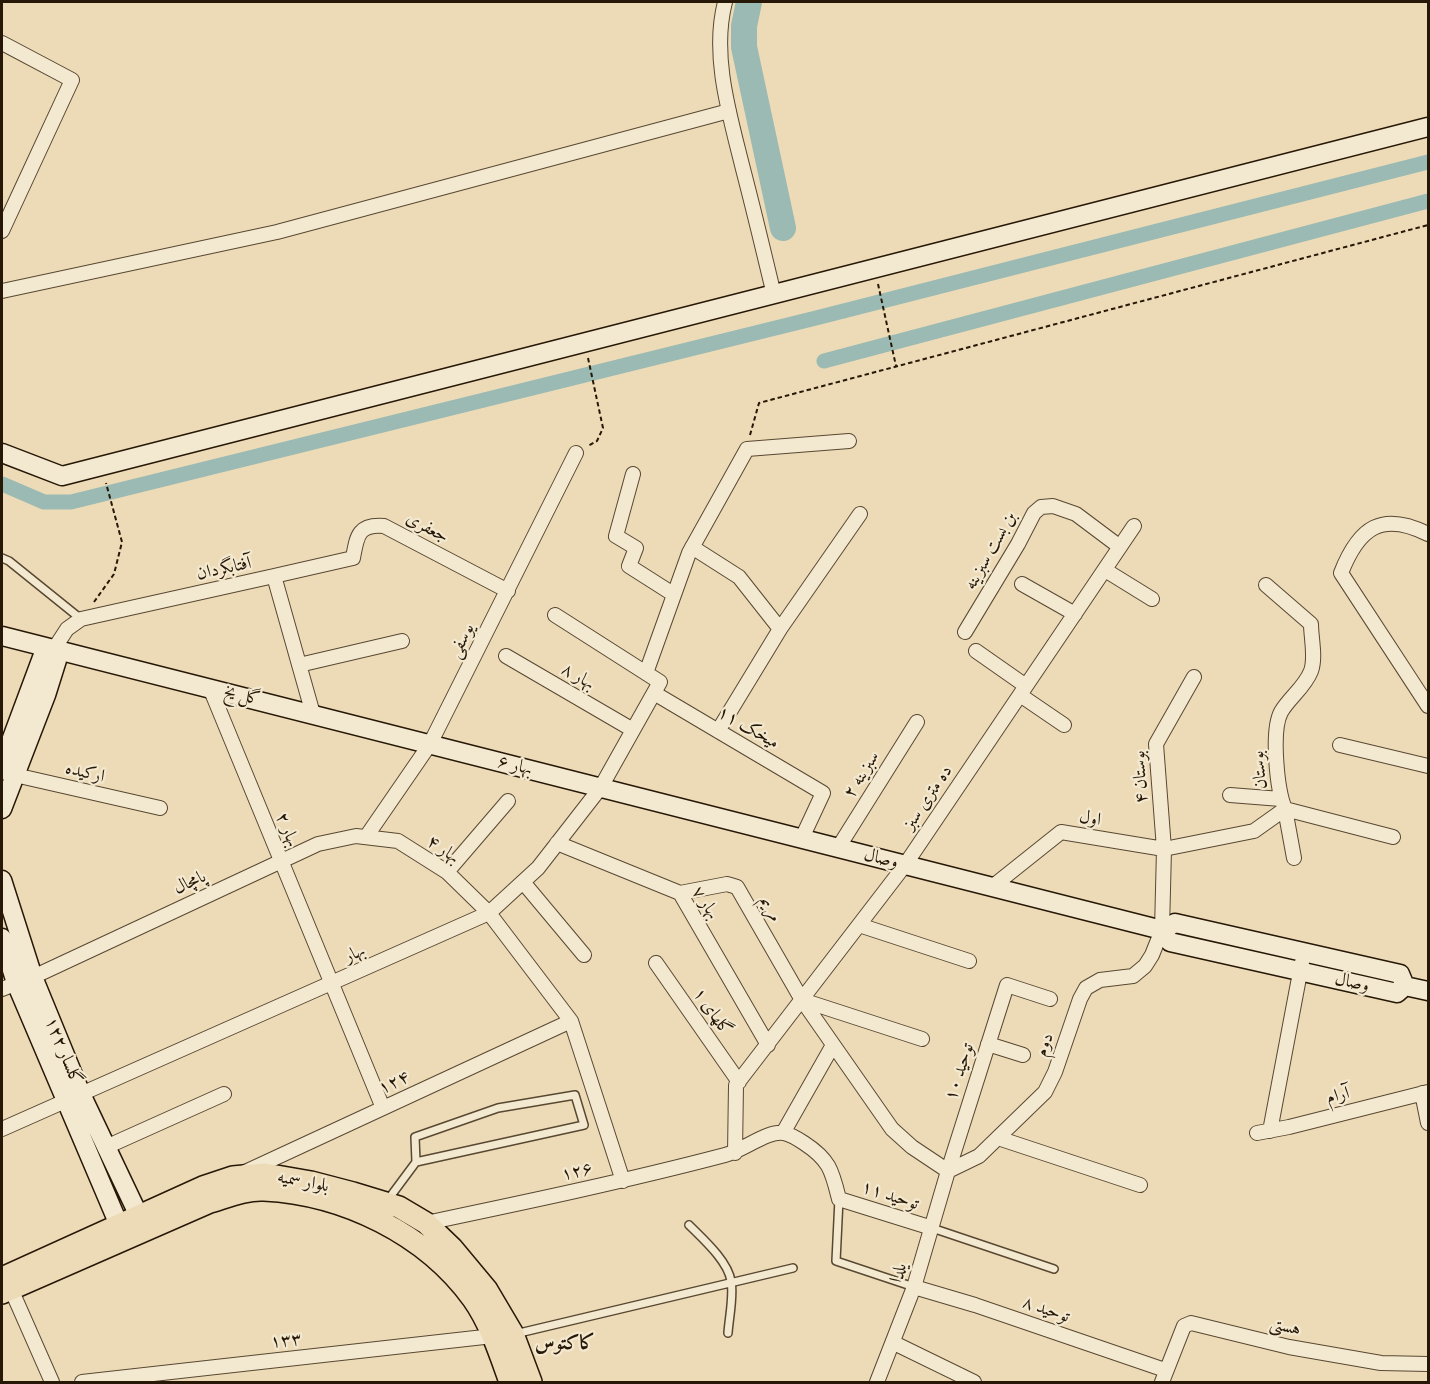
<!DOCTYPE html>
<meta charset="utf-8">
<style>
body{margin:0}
#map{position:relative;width:1430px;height:1384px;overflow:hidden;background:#eddbb7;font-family:"IM FELL Great Primer",serif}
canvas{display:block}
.frame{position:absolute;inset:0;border:3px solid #261706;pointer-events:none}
</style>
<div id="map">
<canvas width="1430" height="1384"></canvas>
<div class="frame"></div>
</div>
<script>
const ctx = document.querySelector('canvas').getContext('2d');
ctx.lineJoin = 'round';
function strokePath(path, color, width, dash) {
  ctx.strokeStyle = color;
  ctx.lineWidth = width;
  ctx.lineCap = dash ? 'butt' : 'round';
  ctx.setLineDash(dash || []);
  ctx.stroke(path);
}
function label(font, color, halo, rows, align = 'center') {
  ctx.font = font + ' "IM FELL Great Primer",Amiri,serif';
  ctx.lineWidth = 4.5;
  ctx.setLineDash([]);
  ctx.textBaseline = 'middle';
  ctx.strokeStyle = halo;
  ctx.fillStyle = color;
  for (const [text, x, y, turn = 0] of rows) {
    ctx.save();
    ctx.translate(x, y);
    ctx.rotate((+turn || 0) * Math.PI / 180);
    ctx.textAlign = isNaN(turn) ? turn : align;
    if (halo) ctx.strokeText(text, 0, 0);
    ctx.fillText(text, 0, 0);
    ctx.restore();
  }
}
const canal = new Path2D(`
 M824,361L1428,201
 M2,484L44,502H71L816,318L1428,162`);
const river = new Path2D(`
 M749,2L744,26V47L783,228`);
const path = new Path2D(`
 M878,284L896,366
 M588,358L603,428L597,441L588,446
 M750,435L759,403L1428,225
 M94,602L114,574L122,542L106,483`);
const service = new Path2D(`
 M2,558L9,561L81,619
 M839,1199L836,1261L914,1287
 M387,1201L416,1162L584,1125L575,1095L498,1108L415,1137L416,1162
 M689,1225C703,1239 728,1261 731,1281C734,1295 729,1318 728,1333
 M932,1228L1054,1269
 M515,1334L793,1268`);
const minor = new Path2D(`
 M725,2C711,56 730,116 743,169C754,211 764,253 774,295
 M2,43L72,80L2,231
 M2,291L277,232L729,111
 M633,474L616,536L636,548L629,566L673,594
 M1428,534C1382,511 1359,527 1341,573L1428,706
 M692,547L739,577L780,629
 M1105,570L1152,599
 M274,576L353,558C357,536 358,524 384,526L508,591
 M1022,584L1075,614
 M965,632L1018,544L1034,513L1041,507L1053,506L1076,514L1120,547
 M54,649L67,629L81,619L274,576L313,714
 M976,651L1026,686
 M506,656L633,730
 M299,665L402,641
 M646,673L689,553L747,449L849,441
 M210,688L383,1108
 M654,693L823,793L802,838
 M1020,695L1064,725
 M718,731L780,629L860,514
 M1340,745L1428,766
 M6,773L160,808
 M1230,795L1281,799
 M366,837L430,744L576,453
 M557,843L680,893L768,1045
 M838,848L917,722
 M1294,858L1285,809L1393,837
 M447,872L508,801
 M523,882L584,955
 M992,887L1061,832L1164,849L1254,831L1285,809C1277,790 1271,731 1281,712C1289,698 1305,687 1311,671C1316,657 1311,638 1311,624L1266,585
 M680,893L727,884L737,887L802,1000L892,1129L912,1147L948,1171
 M859,925L969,961
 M656,963L739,1082
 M2,989L33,977L318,844L356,836L398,841L447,872L489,913L571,1021L623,1181
 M802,1000L922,1039
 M988,1044L1023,1055
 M1422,1093L1428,1123
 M2,1129L489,913L538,868L601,787L660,682L555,615
 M1270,1131L1302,962
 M783,1133L833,1045
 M1257,1133L1289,1127L1428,1092
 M998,1138L1140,1185
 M106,1147L224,1094
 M735,1153L736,1085L905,865L1134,526
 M948,1171L979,1156L1045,1092L1055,1072L1080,999L1086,988L1100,980L1133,976L1145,966L1152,955L1162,930L1164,849L1156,744L1194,677
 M245,1172L571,1021
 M426,1223C526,1202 626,1181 725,1155C744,1150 768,1130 784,1133C792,1135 798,1139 804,1143C830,1160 832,1171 839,1199L932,1228
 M914,1287L975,1305L1165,1370
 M11,1289L52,1382
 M894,1343L974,1382
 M82,1382L493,1336
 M877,1382L914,1287L948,1171L1007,985L1050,999
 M1162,1382L1184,1326L1191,1323L1289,1347L1381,1363L1428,1364`);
const secondary = new Path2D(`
 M2,453L62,476L1428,127
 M2,636L1162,930L1175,923L1400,974L1405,986
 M2,765L43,655L54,649
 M2,809L46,695L57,660L54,649
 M2,880L33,977L81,1094L139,1216
 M1162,930L1170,942L1397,993L1405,986
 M2,938L16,983L119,1225
 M1405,986L1428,991`);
const primary = new Path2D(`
 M2,1278L203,1187L233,1177L265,1174L311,1182L353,1193L399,1207L426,1223L452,1248L487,1290L513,1334L531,1382
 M2,1293L210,1202C227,1197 246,1189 264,1190C344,1194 426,1234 473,1299C490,1323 500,1354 510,1382`);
const streetNames = [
 ["جعفری",427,528,28],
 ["بن بست سبزینه",991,551,-60],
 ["آفتابگردان",224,569,-12],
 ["یوسفی",462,641,-63],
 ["بهار ۸",578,677,30],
 ["گل یخ",242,696,14],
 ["میخک ۱۱",748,728,30],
 ["بهار ۶",515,766,14],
 ["بوستان",1260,770,-95],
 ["ارکیده",85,773,13],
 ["سبزینه ۲",862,775,-58],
 ["بوستان ۴",1141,777,-93],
 ["ده متری سبز",928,798,-56],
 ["اول",1090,819,9],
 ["بهار ۲",287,830,68],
 ["بهار ۴",443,850,35],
 ["وصال",881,859,14],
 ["پامچال",190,883,-25],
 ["بهار ۷",705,903,57],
 ["مریم",770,909,60],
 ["بهار",355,954,-24],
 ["وصال",1352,983,12],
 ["گلهای ۱",712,1012,55],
 ["دوم",1045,1045,-71],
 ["گلسار ۱۲۲",63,1051,68],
 ["توحید ۱۰",960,1072,-72],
 ["۱۲۴",394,1083,-25],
 ["آرام",1338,1096,-14],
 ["۱۲۶",577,1172,-12],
 ["بلوار سمیه",303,1182,11],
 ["توحید ۱۱",890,1196,18],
 ["یلدا",899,1273,-72],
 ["توحید ۸",1046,1310,19],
 ["هستی",1285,1327,12],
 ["۱۳۳",286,1341,-6]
];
const neighbourhoodNames = [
 ["کاکتوس",565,1344]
];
strokePath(canal, '#9abab3', 15);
strokePath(river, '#9abab3', 26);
strokePath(service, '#584832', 10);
strokePath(minor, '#584832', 16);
strokePath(secondary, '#261706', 21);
strokePath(primary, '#261706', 24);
strokePath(path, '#261706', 2, [4.5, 3]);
strokePath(service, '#f3e8d0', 7);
strokePath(minor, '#f3e8d0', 14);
strokePath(secondary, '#f3e8d0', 18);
strokePath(primary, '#eddbb7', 21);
label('18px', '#261706', '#f3e8d0', streetNames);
label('bold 20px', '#261706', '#f3e8d0', neighbourhoodNames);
</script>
